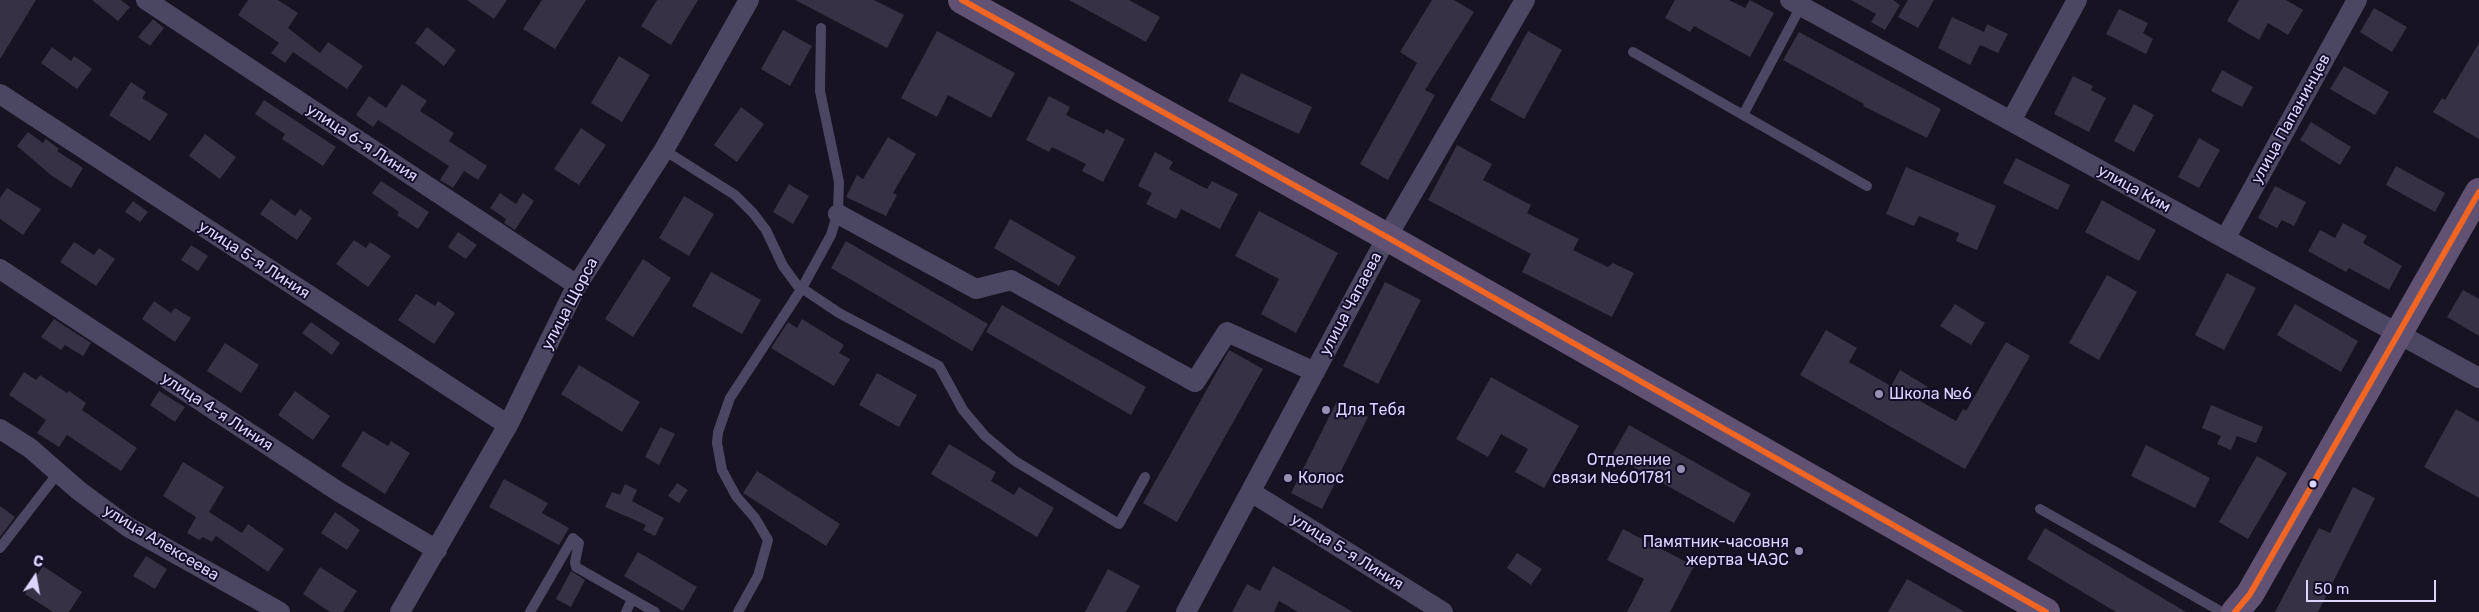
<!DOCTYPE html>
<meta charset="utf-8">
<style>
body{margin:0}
#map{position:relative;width:2479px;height:612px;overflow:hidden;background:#171322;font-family:Rubik,sans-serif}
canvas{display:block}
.north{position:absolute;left:10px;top:552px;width:50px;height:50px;-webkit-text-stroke:4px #140d28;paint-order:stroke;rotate:12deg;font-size:14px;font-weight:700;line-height:20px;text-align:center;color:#ddd4ff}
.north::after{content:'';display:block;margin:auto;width:18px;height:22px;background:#ddd4ff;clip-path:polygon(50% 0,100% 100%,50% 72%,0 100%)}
.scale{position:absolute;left:2306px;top:580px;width:130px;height:22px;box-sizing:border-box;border:2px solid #ddd4ff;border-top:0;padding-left:6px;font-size:15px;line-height:18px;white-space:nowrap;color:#ddd4ff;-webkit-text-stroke:4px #140d28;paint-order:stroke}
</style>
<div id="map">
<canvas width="2479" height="612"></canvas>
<div class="north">С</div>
<div class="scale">50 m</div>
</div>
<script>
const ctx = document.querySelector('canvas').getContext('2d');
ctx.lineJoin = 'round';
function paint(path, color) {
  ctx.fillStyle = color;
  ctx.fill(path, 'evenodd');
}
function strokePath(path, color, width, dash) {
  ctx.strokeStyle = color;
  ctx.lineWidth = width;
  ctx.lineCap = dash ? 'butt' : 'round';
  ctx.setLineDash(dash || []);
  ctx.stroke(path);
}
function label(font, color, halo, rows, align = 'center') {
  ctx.font = font + ' Rubik,sans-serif';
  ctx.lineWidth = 4;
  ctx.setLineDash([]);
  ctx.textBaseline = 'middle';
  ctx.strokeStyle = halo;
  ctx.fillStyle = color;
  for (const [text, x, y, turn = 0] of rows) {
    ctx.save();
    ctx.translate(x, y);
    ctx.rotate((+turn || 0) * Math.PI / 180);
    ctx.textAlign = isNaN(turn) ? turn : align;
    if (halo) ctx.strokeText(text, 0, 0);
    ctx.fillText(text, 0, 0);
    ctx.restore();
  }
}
const building = new Path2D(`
 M0,0H36L0,59Z
 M92,0H121L130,7L118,21Z
 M248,0H278L298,13L288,28L320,53L328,42L363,66L347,89L293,52L285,63L271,53L279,43L238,15Z
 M467,0H507L494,19Z
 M542,0H586L555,49L523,29Z
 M657,0H698L671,45L641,26Z
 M795,0H874L904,15L887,48Z
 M1069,0H1129L1160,17L1146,42Z
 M1432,0H1454L1474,12L1425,90L1435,95L1388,180L1360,164L1417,63L1400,52Z
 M1675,0H1729L1745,8L1750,0L1774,13L1750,57L1694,26L1690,32L1665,18Z
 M1851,0H1893L1900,5L1885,30L1871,22L1876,14Z
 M1908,0H1934L1918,28L1898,17Z
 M2239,0H2286L2303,10L2288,35L2268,23L2259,40L2227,21Z
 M2374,8L2407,27L2392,52L2360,32Z
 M2119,9L2148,23L2143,33L2153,39L2146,54L2106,34Z
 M1952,17L1984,32L1987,24L2008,34L1998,53L1980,45L1970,65L1938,48Z
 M153,19L164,28L150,46L138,37Z
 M427,27L456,50L444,66L415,43Z
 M783,30L812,46L790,86L761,69Z
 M937,31L1015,73L991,118L948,95L937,117L901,98Z
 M1528,31L1562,50L1524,119L1490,100Z
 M1799,32L1941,109L1927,138L1863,106L1864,104L1783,60Z
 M2479,43V139L2433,112L2442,98L2445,100Z
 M52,47L71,61L74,56L92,69L77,89L41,63Z
 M619,56L650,75L622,122L591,103Z
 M2344,66L2389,92L2375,115L2330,89Z
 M2222,70L2253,87L2242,107L2211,91Z
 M1241,73L1312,107L1299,134L1228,101Z
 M2073,76L2093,86L2091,90L2106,98L2089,132L2054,114Z
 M131,82L146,92L142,98L168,114L150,141L109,115Z
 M402,84L427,101L420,111L454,133L449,141L487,166L478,180L464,171L453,188L440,180L449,166L378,120L373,127L356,115L369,96L386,108Z
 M1049,96L1070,107L1066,115L1104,134L1106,129L1125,139L1103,182L1082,171L1086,164L1052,147L1049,152L1026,140Z
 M264,100L336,147L323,166L282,139L285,134L255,114Z
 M2134,104L2154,115L2134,152L2114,141Z
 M741,107L764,124L737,162L714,145Z
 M2311,122L2351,147L2340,165L2300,140Z
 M581,128L606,145L579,185L554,169Z
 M28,132L43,143L46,139L59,149L57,151L83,168L71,188L52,176L17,146Z
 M205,134L236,157L220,179L189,156Z
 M888,137L916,154L893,193L897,195L886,216L846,197L857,175L863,179Z
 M2199,138L2220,150L2199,188L2178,177Z
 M1457,145L1492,164L1483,180L1531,205L1527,213L1579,239L1573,250L1608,267L1613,263L1634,273L1612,317L1522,272L1531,254L1428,200Z
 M1155,152L1173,162L1169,169L1207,189L1212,181L1238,194L1220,229L1181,209L1176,219L1146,204L1152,193L1138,186Z
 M2016,158L2070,185L2058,210L2003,183Z
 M2396,166L2445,193L2435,212L2386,185Z
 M1906,167L1996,206L1977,250L1956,241L1959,233L1919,216L1914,226L1886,214Z
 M381,181L429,212L418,229L397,215L399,212L372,193Z
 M789,184L809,196L793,224L773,212Z
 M2275,186L2306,202L2294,226L2282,220L2277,228L2258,218Z
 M7,188L41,209L23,235L0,219V198Z
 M500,193L516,204L523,193L534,201L515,230L504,223L506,219L490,208Z
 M684,196L714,214L689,256L659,238Z
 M271,199L295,216L300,209L312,218L297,240L260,214Z
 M2102,200L2156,230L2139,261L2085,232Z
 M133,201L148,212L140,222L125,212Z
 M1259,211L1338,253L1296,333L1261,314L1279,279L1235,256Z
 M1010,219L1076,257L1059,286L994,248Z
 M2343,223L2367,236L2363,243L2402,266L2389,290L2349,268L2346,272L2308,251L2320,230L2335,238Z
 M458,232L477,245L466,259L448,247Z
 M354,240L366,248L370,242L391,256L368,287L336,264Z
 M846,241L988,324L972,351L831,268Z
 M74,242L94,255L99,248L115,259L96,286L60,262Z
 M191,245L208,256L198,271L181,260Z
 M643,259L671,278L633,337L605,319Z
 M711,272L761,300L742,334L692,306Z
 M2227,273L2256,288L2224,350L2195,335Z
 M2107,275L2137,292L2099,360L2069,343Z
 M1385,282L1421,300L1378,384L1343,366Z
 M2463,290L2479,299V336L2447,317Z
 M416,294L435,306L438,301L455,313L434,344L398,320Z
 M154,301L171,313L175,308L191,318L175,342L142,319Z
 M1955,304L1985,323L1971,345L1940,326Z
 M2295,304L2358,341L2341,372L2277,335Z
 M1002,305L1146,387L1131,415L986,332Z
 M54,319L91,343L83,356L65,345L61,350L41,337Z
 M802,319L844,345L839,353L850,359L834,386L771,348L788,322L797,328Z
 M311,322L340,343L332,355L302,333Z
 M1826,330L1857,348L1849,362L1891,386L1900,370L1928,387L1920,401L1956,421L1963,409L1966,411L2006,342L2030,356L1965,469L1800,375Z
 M225,343L259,365L241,393L207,371Z
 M1229,350L1263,369L1177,522L1143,503Z
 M579,365L640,402L622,432L561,394Z
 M24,372L36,380L40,375L67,393L69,391L86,403L82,410L137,448L121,471L67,435L59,447L37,433L46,420L9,395Z
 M877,373L917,395L899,427L859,405Z
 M1491,377L1579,426L1544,488L1515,472L1528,449L1501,434L1488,457L1456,439Z
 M159,391L185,407L175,422L150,405Z
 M295,391L330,416L313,440L278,415Z
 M1337,401L1368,417L1322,509L1291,493Z
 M2211,405L2263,427L2256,443L2237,436L2231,450L2217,444L2221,436L2202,428Z
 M2456,409L2479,422V498L2424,467Z
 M1629,425L1751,494L1734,523L1612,455Z
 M660,427L675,434L659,465L645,457Z
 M363,431L388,446L391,441L410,453L385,494L341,466Z
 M949,444L996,472L991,481L1014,495L1019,487L1054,508L1037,537L931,474Z
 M2146,445L2210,478L2195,508L2131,476Z
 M2257,456L2287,473L2248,539L2219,522Z
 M183,462L224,487L209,512L242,533L248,524L284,549L268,572L216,536L212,542L203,537L199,540L187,533L196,517L163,496Z
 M757,471L840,524L826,546L743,493Z
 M504,479L548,503L542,513L569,528L559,545L489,507Z
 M677,483L688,490L679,503L668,496Z
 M625,484L637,490L632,501L664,518L655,536L643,530L646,525L605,507L612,492L620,495Z
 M2353,487L2375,498L2318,612H2275L2319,528L2330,533Z
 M0,506L15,517L0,537Z
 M335,512L360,530L347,550L321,533Z
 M2045,528L2186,612H2116L2027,559Z
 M1623,529L1694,566L1670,612H1627L1644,579L1607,560Z
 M638,552L697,587L683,611L624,576Z
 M1517,553L1542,569L1531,585L1507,568Z
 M146,556L167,569L155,589L133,576Z
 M43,566L82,592L69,612H53L25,594Z
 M1273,566L1353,612H1298L1279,601L1274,612H1232L1247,584L1260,591Z
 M320,567L357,591L343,612H330L303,594Z
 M1108,569L1140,586L1126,612H1085Z
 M571,571L585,580L571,607L556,599Z
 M1907,579L1965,612H1888Z`);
const lane = new Path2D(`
 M1633,52L1867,186
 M1743,115L1801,6
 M664,150L735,195L753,213L766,230L783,266L797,285L839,313L939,366L963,410L985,436L1015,461L1119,524L1145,477
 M2040,509L2222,612
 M0,548L58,473
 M530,612L573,538L579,543L575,562L576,567L655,612
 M626,612L632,599
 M738,612L758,576L768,540L755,518L736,496L722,470L717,443L718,432L730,398L802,288L831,235L838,212L839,182L820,91L821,28`);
const street = new Path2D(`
 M146,0L577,285
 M1790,0L2479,378
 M0,94L508,425
 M2011,121L2077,0
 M838,214L976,289L1011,280L1195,382L1227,332L1315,372
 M2225,239L2357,0
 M0,269L339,492L437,550
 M0,429L30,448L78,490L128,527L280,612
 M1251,492L1443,612
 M400,612L508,425L577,285L664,150L749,0
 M1186,612L1387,237L1525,0`);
const primary = new Path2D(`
 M962,0L1387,237L2046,612
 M2235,612L2250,594L2479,192`);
const bus1 = new Path2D(`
 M962,0L1387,237L2046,612
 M2235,612L2250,594L2479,192`);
const markers = [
 [1879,394,5,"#9890b2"],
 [1326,410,5,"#9890b2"],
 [1681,469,5,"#9890b2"],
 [1288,478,5,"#9890b2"],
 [2313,484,4.5,"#ddd4ff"],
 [1799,551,5,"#9890b2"]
];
const streetNames = [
 ["улица Папанинцев",2291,119,-61],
 ["улица 6-я Линия",362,143,33],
 ["улица Ким",2134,189,29],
 ["улица 5-я Линия",254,260,33],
 ["улица Щорса",570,304,-62],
 ["улица Чапаева",1351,304,-62],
 ["улица 4-я Линия",217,412,33],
 ["улица Алексеева",161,543,31],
 ["улица 5-я Линия",1347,552,32]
];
const poiNames = [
 ["Школа №6",1889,394],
 ["Для Тебя",1336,410],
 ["Отделение",1671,460,"right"],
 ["связи №601781",1671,478,"right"],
 ["Колос",1298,478],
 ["Памятник-часовня",1789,542,"right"],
 ["жертва ЧАЭС",1789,560,"right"]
];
paint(building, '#363144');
strokePath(lane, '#4b4763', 10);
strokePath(street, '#4b4763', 20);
strokePath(primary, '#615274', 28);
strokePath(bus1, '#f26522', 6);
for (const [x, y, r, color] of markers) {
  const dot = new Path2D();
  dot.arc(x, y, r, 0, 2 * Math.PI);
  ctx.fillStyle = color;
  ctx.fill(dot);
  strokePath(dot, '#140d28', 2);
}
label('16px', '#ddd4ff', '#140d28', streetNames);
label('16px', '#ddd4ff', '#140d28', poiNames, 'left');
</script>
